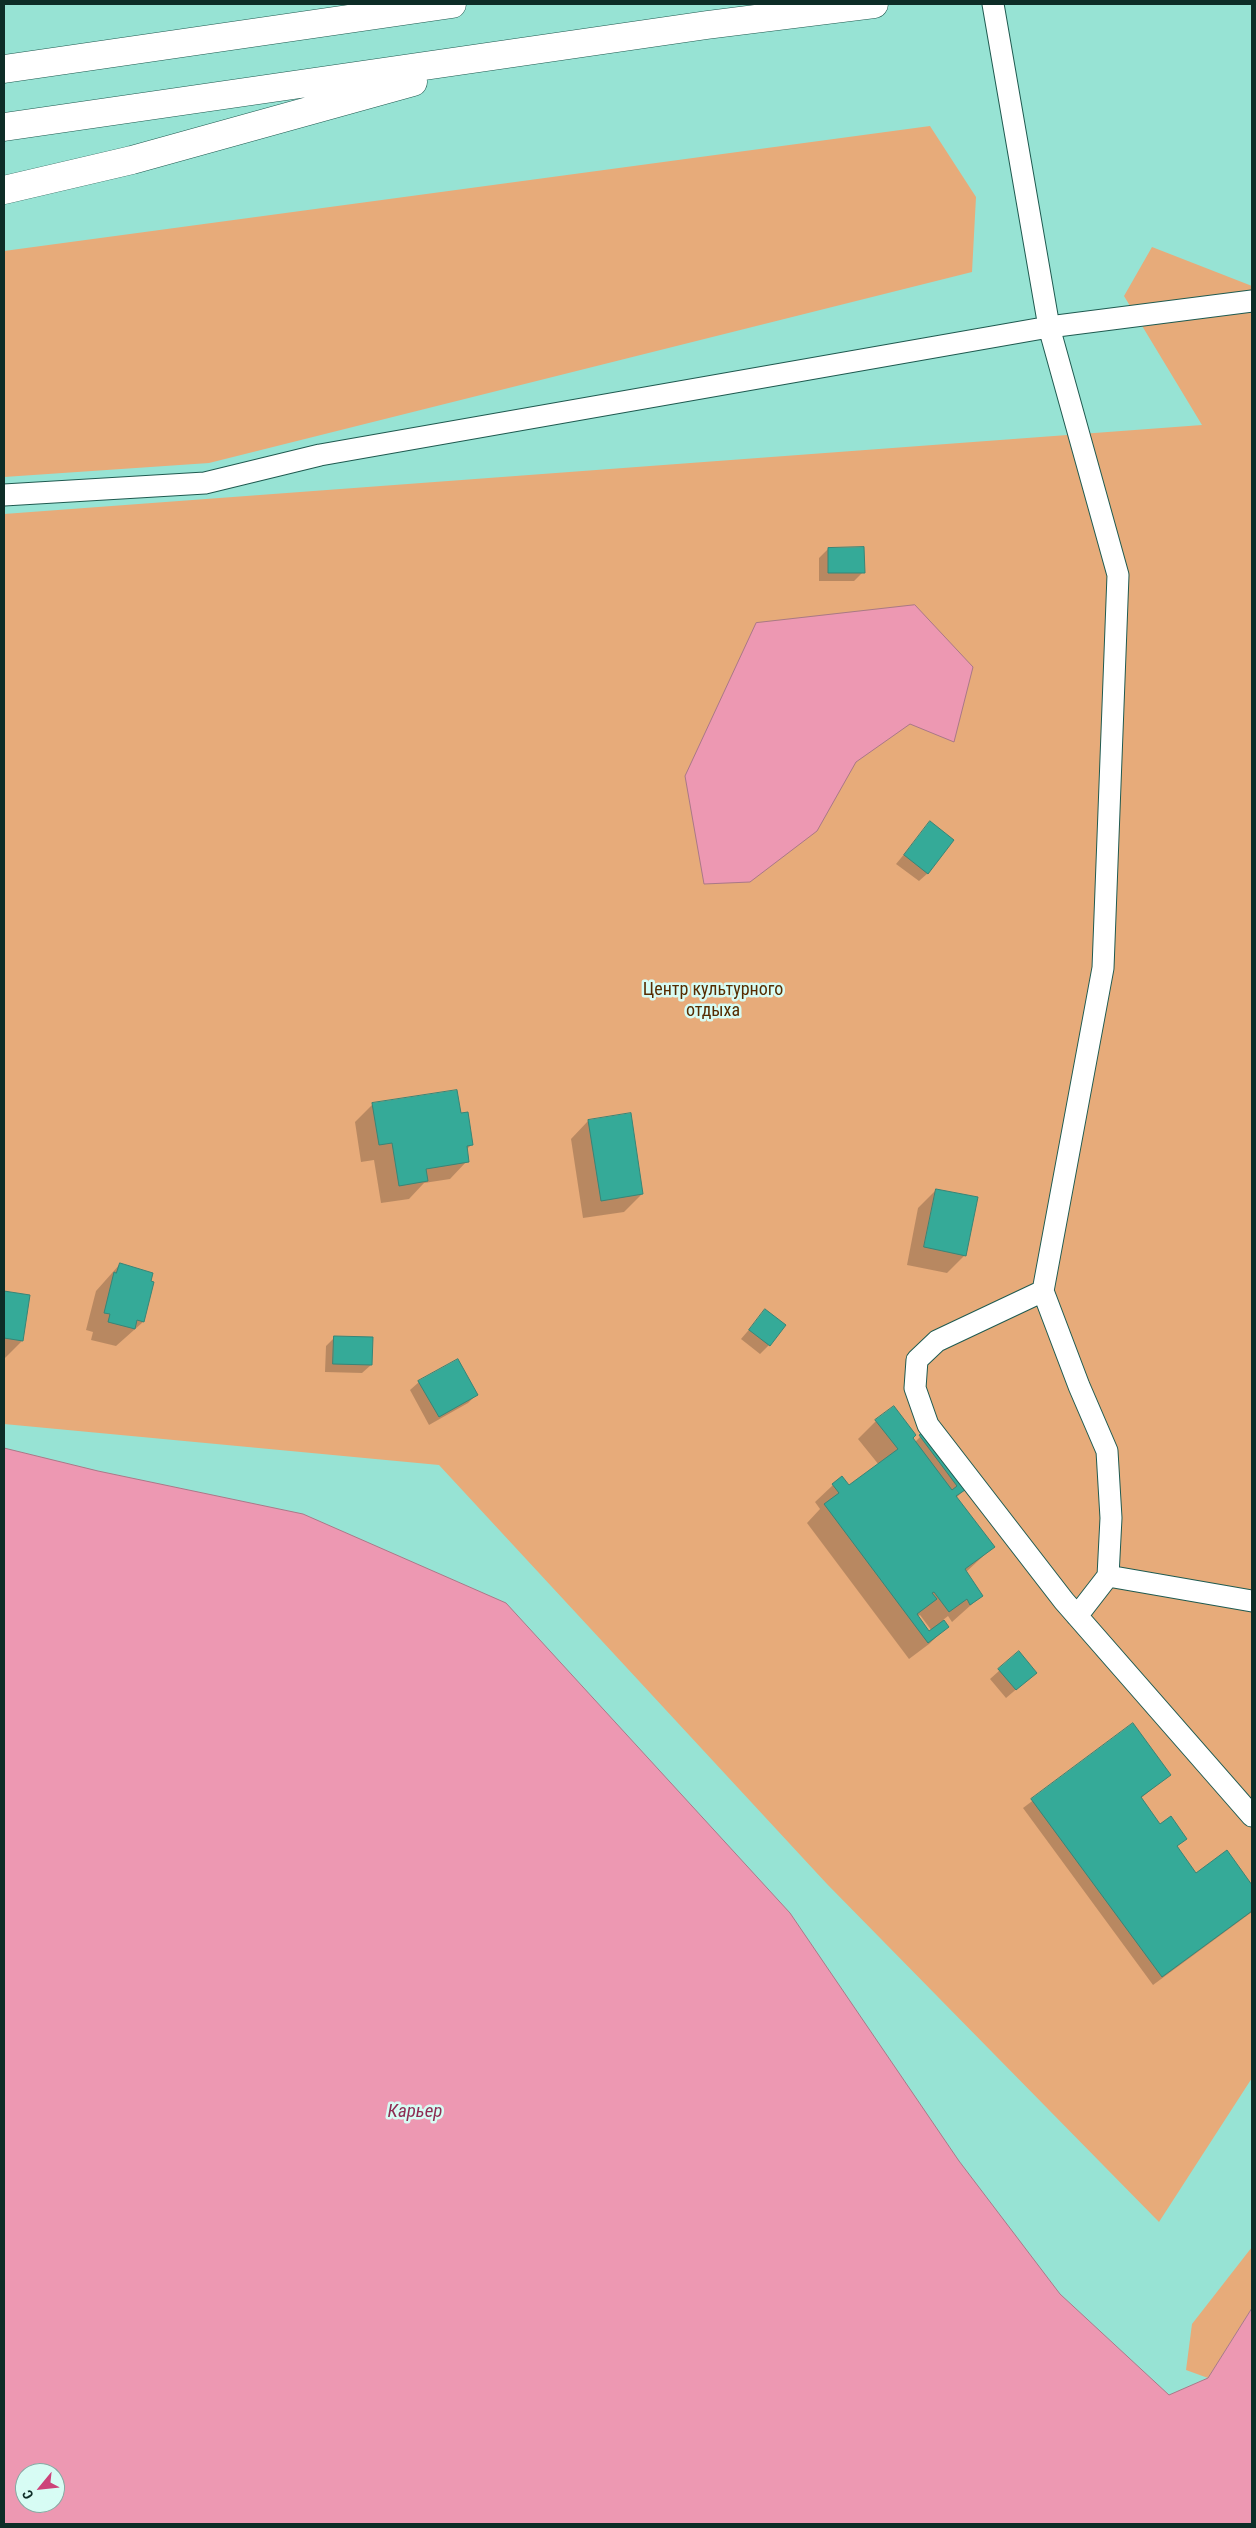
<!DOCTYPE html>
<meta charset="utf-8">
<style>
body{margin:0}
#map{position:relative;width:1256px;height:2528px;overflow:hidden;background:#97e3d4;font-family:"Roboto Condensed",sans-serif}
canvas{display:block}
.frame{position:absolute;inset:0;border:5px solid #0d2d27;pointer-events:none}
.north{position:absolute;left:15px;top:2463px;width:50px;height:50px;box-sizing:border-box;background:#d7fcf4;border:1px solid #86a9a2;border-radius:50%;rotate:242deg;font-size:14px;font-weight:700;line-height:20px;text-align:center;color:#0d2d27}
.north::after{content:'';display:block;margin:auto;width:18px;height:22px;background:#cd4279;clip-path:polygon(50% 0,100% 100%,50% 72%,0 100%)}
</style>
<div id="map">
<canvas width="1256" height="2528"></canvas>
<div class="frame"></div>
<div class="north">С</div>
</div>
<script>
const ctx = document.querySelector('canvas').getContext('2d');
ctx.lineJoin = 'round';
function paint(path, color) {
  ctx.fillStyle = color;
  ctx.fill(path, 'evenodd');
}
function strokePath(path, color, width, dash) {
  ctx.strokeStyle = color;
  ctx.lineWidth = width;
  ctx.lineCap = dash ? 'butt' : 'round';
  ctx.setLineDash(dash || []);
  ctx.stroke(path);
}
function label(font, color, halo, rows, align = 'center') {
  ctx.font = font + ' "Roboto Condensed",sans-serif';
  ctx.lineWidth = 5;
  ctx.setLineDash([]);
  ctx.textBaseline = 'middle';
  ctx.strokeStyle = halo;
  ctx.fillStyle = color;
  for (const [text, x, y, turn = 0] of rows) {
    ctx.save();
    ctx.translate(x, y);
    ctx.rotate((+turn || 0) * Math.PI / 180);
    ctx.textAlign = isNaN(turn) ? turn : align;
    if (halo) ctx.strokeText(text, 0, 0);
    ctx.fillText(text, 0, 0);
    ctx.restore();
  }
}
const green = new Path2D(`
 M930,126L976,197L972,272L209,463L4,477V251Z
 M1152,247L1252,286V2078L1159,2222L827,1884L439,1465L4,1424V514L1202,425L1124,296Z
 M1252,2247V2308L1208,2378L1186,2370L1192,2324Z`);
const water = new Path2D(`
 M915,605L973,667L954,742L910,724L856,762L817,831L750,882L704,884L685,776L756,623Z
 M4,1448L98,1471L303,1514L506,1603L790,1913L959,2161L1060,2294L1169,2395L1208,2378L1252,2308V2524H4ZM25,2473H55V2503H25Z`);
const shadow = new Path2D(`
 M828,549L863,572L854,581H819V558Z
 M930,823L928,873L919,881L896,864Z
 M373,1104L460,1115L471,1145L466,1150L467,1161L450,1179L424,1183L409,1199L381,1203L374,1160L361,1162L355,1122Z
 M588,1121L642,1194L624,1212L583,1218L571,1139Z
 M936,1190L965,1255L947,1273L907,1265L918,1208Z
 M120,1264L152,1283L143,1322L116,1346L91,1340L93,1332L86,1330L96,1291Z
 M4,1292L29,1296L22,1341L4,1359Z
 M765,1311L769,1345L760,1354L741,1339Z
 M335,1337L371,1365L362,1373L325,1372L326,1346Z
 M419,1382L477,1394L468,1403L429,1425L410,1390Z
 M876,1421L912,1438L915,1442L925,1432L966,1488L956,1498L993,1547L966,1572L981,1596L952,1622L948,1616L943,1620L947,1627L929,1644L909,1659L807,1523L820,1509L815,1502L833,1485L849,1487L879,1465L858,1439ZM920,1615L932,1631L929,1633L917,1617Z
 M1019,1653L1026,1681L1006,1698L990,1679Z
 M1133,1725L1169,1775L1140,1799L1160,1825L1185,1838L1176,1847L1196,1874L1227,1852L1252,1887V1912L1153,1985L1023,1808Z`);
const building = new Path2D(`
 M864,547L865,573H828V548Z
 M930,821L954,840L928,874L904,855Z
 M457,1090L461,1113L468,1112L473,1145L467,1146L469,1162L426,1169L428,1181L399,1186L392,1143L379,1145L372,1103Z
 M631,1113L643,1194L601,1201L588,1120Z
 M936,1189L978,1197L966,1256L924,1247Z
 M120,1263L153,1273L151,1281L154,1282L144,1322L137,1320L135,1329L108,1322L110,1314L104,1313L114,1272L116,1273Z
 M4,1291L30,1295L23,1341L4,1338Z
 M765,1309L786,1325L770,1346L749,1330Z
 M334,1336L373,1337L372,1365L333,1364Z
 M458,1359L478,1395L439,1417L418,1381Z
 M894,1406L916,1435L913,1438L952,1490L957,1486L919,1435L925,1431L968,1488L956,1496L995,1547L965,1569L983,1596L970,1605L967,1599L949,1612L934,1592L932,1593L937,1599L917,1614L929,1631L944,1620L949,1627L928,1643L824,1504L839,1493L832,1484L842,1476L849,1485L898,1449L875,1420Z
 M1019,1651L1037,1673L1016,1690L998,1669Z
 M1133,1723L1171,1775L1141,1797L1160,1824L1171,1816L1187,1839L1177,1846L1196,1873L1227,1850L1252,1885V1911L1162,1977L1031,1799Z`);
const service = new Path2D(`
 M993,4L1049,327L1118,575L1103,968L1043,1291L937,1341L917,1360L915,1388L928,1425L1064,1601L1252,1816
 M4,495L205,483L320,455L1049,327L1252,301
 M1043,1291L1079,1386L1107,1451L1111,1518L1108,1576L1077,1616
 M1108,1576L1252,1601`);
const trunk = new Path2D(`
 M4,69L452,4
 M4,127L707,25L874,4
 M4,190L132,160L413,82`);
const parkNames = [
 ["Центр культурного",713,990],
 ["отдыха",713,1011]
];
const waterNames = [
 ["Карьер",415,2112]
];
paint(green, '#e7ab7a');
paint(water, '#ed98b2');
strokePath(water, '#aa7888', 1);
paint(shadow, '#0003');
paint(building, '#35aa98');
strokePath(building, '#388577', 1);
strokePath(service, '#1f5a50', 23);
strokePath(trunk, '#1f5a50', 29);
strokePath(service, '#fff', 21);
strokePath(trunk, '#fff', 28);
label('18px', '#562c00', '#d7fcf4', parkNames);
label('italic 19px', '#8e2c52', '#d7fcf4', waterNames);
</script>
